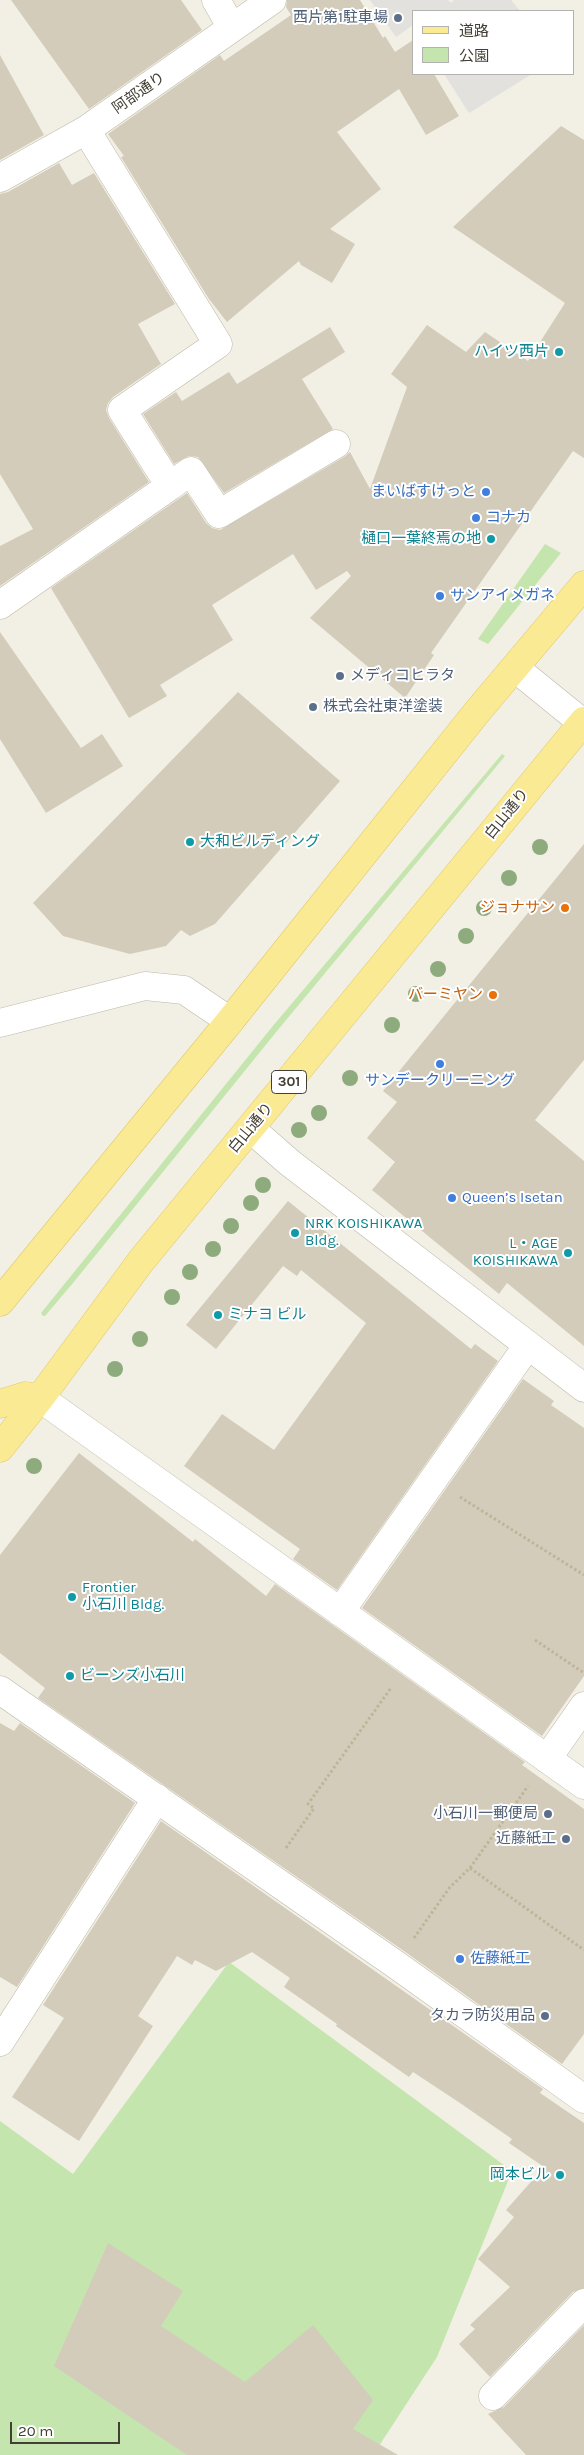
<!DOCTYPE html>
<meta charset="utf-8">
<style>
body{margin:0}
#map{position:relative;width:584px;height:2455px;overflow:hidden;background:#f2efe4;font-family:Karla,"Noto Sans JP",sans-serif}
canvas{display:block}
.legend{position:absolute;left:412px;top:10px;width:162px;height:65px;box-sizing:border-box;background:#fff;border:1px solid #b4b2ae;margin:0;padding:6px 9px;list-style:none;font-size:15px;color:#433f34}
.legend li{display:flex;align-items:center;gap:10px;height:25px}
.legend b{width:25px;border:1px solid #b4b2ae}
.scale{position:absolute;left:10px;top:2422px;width:110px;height:22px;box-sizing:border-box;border:2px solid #433f34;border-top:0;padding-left:6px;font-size:15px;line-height:18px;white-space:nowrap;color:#433f34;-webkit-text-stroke:4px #fff;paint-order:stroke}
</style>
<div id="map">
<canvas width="584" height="2455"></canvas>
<ul class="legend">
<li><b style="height:6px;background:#fbea94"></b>道路</li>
<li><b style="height:14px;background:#c5e5ae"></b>公園</li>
</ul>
<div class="scale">20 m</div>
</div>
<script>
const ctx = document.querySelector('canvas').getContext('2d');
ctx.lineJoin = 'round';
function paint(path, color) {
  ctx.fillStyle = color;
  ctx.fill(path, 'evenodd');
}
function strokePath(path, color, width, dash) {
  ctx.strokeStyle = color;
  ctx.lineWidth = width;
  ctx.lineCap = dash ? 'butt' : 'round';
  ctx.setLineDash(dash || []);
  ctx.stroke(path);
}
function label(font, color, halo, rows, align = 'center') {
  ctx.font = font + ' Karla,"Noto Sans JP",sans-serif';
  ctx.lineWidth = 4;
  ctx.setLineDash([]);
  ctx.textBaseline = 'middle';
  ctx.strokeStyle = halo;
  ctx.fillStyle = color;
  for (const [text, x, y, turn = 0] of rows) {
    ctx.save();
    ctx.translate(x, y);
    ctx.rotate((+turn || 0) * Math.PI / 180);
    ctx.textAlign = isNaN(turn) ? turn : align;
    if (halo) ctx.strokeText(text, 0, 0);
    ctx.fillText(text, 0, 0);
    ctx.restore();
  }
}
const green = new Path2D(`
 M545,544L561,553L488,644L478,639Z
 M502,754L505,756L277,1031L73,1283L45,1316H43L41,1313L272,1027Z
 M229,1962L512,2171L437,2357L373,2455H0V2121L73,2174Z`);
const parking = new Path2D(`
 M370,0H448L451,3L454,0H511L520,11H413V25L396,37Z
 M444,74H532L469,113Z`);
const building = new Path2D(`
 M11,0H181L202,30L89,109Z
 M287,0H360L383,38L385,36L395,52L413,40V74H434L459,116L426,135L399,89L337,132L381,189L330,229L355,244L332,283L301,265L299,261L227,322L209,299L121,157L124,156L108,134L220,55L224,61L291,15L286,7Z
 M0,55L44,135L0,160Z
 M561,126L584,140V458L573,451L431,653L434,655L405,698L310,618L351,576L347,571L316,590L293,554L212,605L233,640L160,685L167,696L129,718L51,588L187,493L206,523L212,528L220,530L344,457L350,452L370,489L407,387L391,374L427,325L466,352L485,332L528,361L565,303L453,227Z
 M59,163L72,185L94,173L175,304L138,324L161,364L113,397L108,403L106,410L109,418L149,482L0,586V546L33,529L0,474V194L8,192Z
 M330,327L345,352L302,379L333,429L224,493L198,457L189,456L174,464L143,414L176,392L182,401L229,372L237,384Z
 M0,632L81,748L102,734L123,766L46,813L0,739Z
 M238,692L340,781L215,924L190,936L181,930L166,946L130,954L63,936L33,903Z
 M584,844V1060L535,1120L584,1161V1346L507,1283L499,1294L372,1190L395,1162L367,1138L397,1102L383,1091Z
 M288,1201L471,1349L475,1344L498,1361L337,1590L293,1559L300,1549L184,1466L222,1414L274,1450L366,1323L301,1270L297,1276L283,1266L216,1349L186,1325Z
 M523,1379L554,1401L551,1405L584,1428V1676L542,1736L362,1608Z
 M79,1453L193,1542L195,1539L266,1596L275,1584L525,1762L522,1765L584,1809V2034L562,2064L404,1951L38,1698L45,1688L0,1653V1555Z
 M0,1723L14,1731L20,1723L135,1803L17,1987L0,1977Z
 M161,1821L543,2089L540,2093L584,2123V2288L573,2292L490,2377L459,2344L475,2329L470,2325L510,2287L478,2259L514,2217L506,2210L544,2167L509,2143L512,2139L460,2103L413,2072L409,2077L336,2026L337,2024L284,1987L290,1978L252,1952L216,1971L195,1960L192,1965L177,1956L138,2016L153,2026L79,2141L12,2097L64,2018L43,2005Z
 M108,2243L183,2291L161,2326L245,2382L313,2325L373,2400L353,2429L398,2455H187L54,2366Z
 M584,2325V2455H526L488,2414L504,2407Z`);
const path = new Path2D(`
 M460,1497L584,1575
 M535,1640L584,1673
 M286,1848L314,1808L308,1804L391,1688
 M470,1868L584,1950
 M414,1938L450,1887L470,1868L528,1786`);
const minor = new Path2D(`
 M216,0L232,28
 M0,178L86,130L272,0
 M170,486L191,471L219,514L336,444
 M0,605L170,486L122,410L218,344L86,130
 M515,668L584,724
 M0,1023L145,986L184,990L230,1021
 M251,1129L290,1163L584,1388
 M40,1398L584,1785
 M340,1612L528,1345
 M0,1690L395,1964L584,2099
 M547,1759L584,1706
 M0,2042L157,1798
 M493,2396L584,2303`);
const major = new Path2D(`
 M0,1302L230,1021L477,712L584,585
 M0,1404L25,1396L40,1398
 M0,1448L40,1398L141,1261L584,721`);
const trees = [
 [540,847],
 [509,878],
 [484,908],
 [466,936],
 [438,969],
 [416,994],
 [392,1025],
 [350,1078],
 [319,1113],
 [299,1130],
 [263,1185],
 [251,1203],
 [231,1226],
 [213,1249],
 [190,1272],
 [172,1297],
 [140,1339],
 [115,1369],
 [34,1466]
];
const markers = [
 [398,18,5,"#5c6f8a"],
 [559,352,5,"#0f9aa8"],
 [486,492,5,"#3f7fe0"],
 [476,518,5,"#3f7fe0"],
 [491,539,5,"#0f9aa8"],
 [440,596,5,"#3f7fe0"],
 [340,676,5,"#5c6f8a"],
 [313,707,5,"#5c6f8a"],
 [190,842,5,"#0f9aa8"],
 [565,908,5,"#e8710a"],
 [493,995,5,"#e8710a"],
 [440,1064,5,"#3f7fe0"],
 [452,1198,5,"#3f7fe0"],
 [295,1233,5,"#0f9aa8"],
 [568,1253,5,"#0f9aa8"],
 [218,1315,5,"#0f9aa8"],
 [72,1597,5,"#0f9aa8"],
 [70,1676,5,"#0f9aa8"],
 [548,1814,5,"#5c6f8a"],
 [566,1839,5,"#5c6f8a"],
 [460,1959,5,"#3f7fe0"],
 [545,2016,5,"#5c6f8a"],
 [560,2175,5,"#0f9aa8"]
];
const shields = [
 [289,1082,35]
];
const shieldNames = [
 ["301",289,1082]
];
const serviceNames = [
 ["西片第1駐車場",388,18],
 ["メディコヒラタ",350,676,"left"],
 ["株式会社東洋塗装",323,707,"left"],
 ["小石川一郵便局",538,1814],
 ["近藤紙工",556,1839],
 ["タカラ防災用品",535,2016]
];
const streetNames = [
 ["阿部通り",139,93,-35],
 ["白山通り",507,814,-51],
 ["白山通り",251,1128,-50]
];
const cultureNames = [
 ["ハイツ西片",549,352,"right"],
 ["樋口一葉終焉の地",481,539,"right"],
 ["大和ビルディング",200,842],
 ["NRK KOISHIKAWA",305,1224],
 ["Bldg.",305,1241],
 ["L・AGE",558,1244,"right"],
 ["KOISHIKAWA",558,1261,"right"],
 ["ミナヨ ビル",228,1315],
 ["Frontier",82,1588],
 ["小石川 Bldg.",82,1605],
 ["ビーンズ小石川",80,1676],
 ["岡本ビル",550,2175,"right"]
];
const shopNames = [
 ["まいばすけっと",476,492,"right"],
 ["コナカ",486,518],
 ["サンアイメガネ",450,596],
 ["サンデークリーニング",440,1081,"center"],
 ["Queen’s Isetan",462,1198],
 ["佐藤紙工",470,1959]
];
const foodNames = [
 ["ジョナサン",555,908],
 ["バーミヤン",483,995]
];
paint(green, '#c5e5ae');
paint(parking, '#e2e1dd');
paint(building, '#d3ccba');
strokePath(minor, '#bdb8a7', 29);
strokePath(major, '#dfc965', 29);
strokePath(path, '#beb599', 3, [2.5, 2.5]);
strokePath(minor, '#fff', 28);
strokePath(major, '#fbea94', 28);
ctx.fillStyle = '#8eab7e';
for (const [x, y] of trees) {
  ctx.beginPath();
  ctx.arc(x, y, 8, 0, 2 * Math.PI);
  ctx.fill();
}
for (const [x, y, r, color] of markers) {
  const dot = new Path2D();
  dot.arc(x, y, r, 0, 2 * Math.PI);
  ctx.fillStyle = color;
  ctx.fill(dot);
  strokePath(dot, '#fff', 2);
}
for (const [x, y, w] of shields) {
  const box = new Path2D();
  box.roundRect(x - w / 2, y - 11.5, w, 23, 4);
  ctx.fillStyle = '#fff';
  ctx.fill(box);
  strokePath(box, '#433f34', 1);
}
label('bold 14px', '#433f34', null, shieldNames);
label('15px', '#4e5e75', '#fff', serviceNames, 'right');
label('15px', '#433f34', '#fff', streetNames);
label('15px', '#0d838f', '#fff', cultureNames, 'left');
label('15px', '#366cbe', '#fff', shopNames, 'left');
label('15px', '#c56008', '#fff', foodNames, 'right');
</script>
